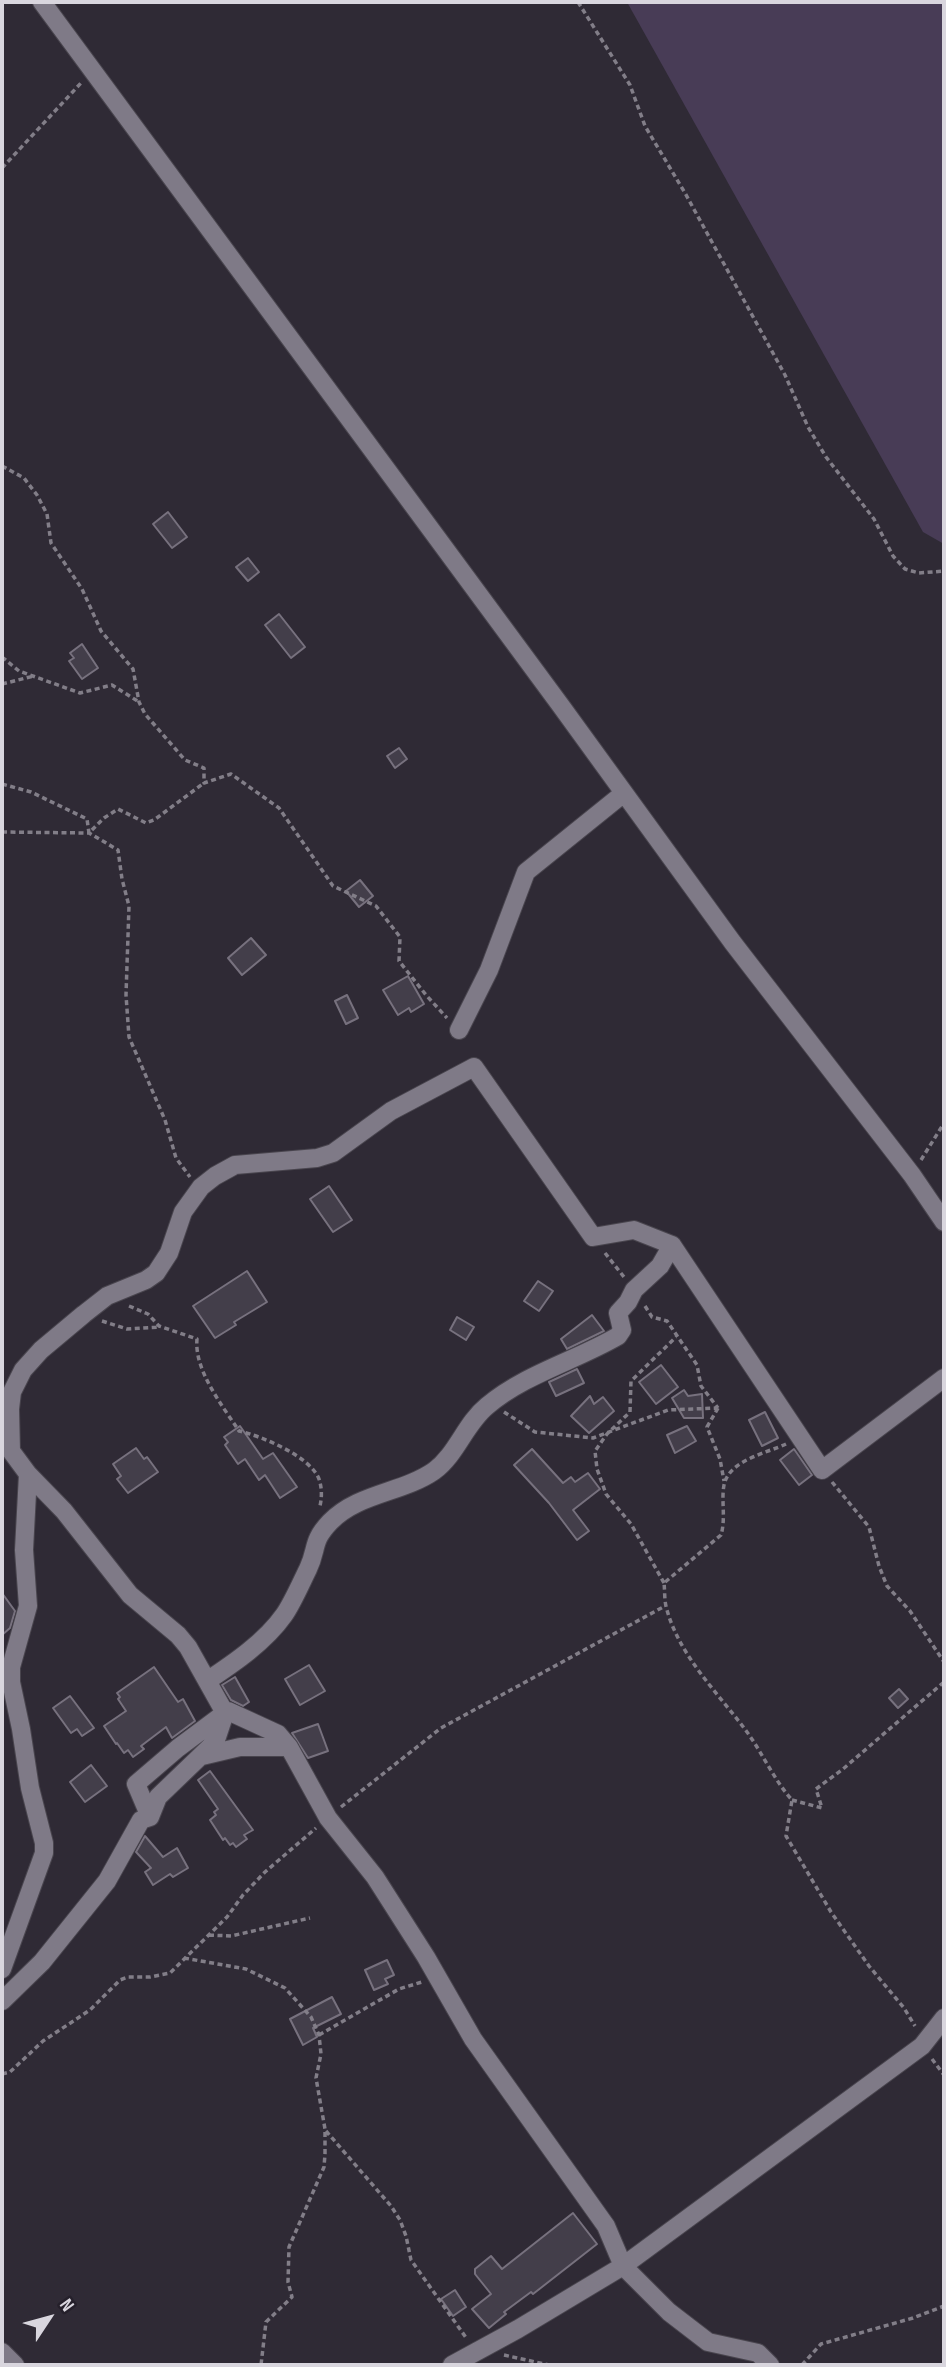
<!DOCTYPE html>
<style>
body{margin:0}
#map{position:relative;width:946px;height:2367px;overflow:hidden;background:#2f2a35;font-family:"Sofia Sans Condensed",sans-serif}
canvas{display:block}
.frame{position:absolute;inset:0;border:4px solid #d9d6de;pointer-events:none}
.north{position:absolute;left:14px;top:2283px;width:70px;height:70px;-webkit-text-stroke:5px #25202b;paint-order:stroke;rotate:54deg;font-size:19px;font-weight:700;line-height:28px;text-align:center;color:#d9d6de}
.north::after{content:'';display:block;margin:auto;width:24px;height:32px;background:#d9d6de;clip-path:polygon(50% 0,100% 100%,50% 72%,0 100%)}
</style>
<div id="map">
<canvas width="946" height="2367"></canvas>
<div class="frame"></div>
<div class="north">N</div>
</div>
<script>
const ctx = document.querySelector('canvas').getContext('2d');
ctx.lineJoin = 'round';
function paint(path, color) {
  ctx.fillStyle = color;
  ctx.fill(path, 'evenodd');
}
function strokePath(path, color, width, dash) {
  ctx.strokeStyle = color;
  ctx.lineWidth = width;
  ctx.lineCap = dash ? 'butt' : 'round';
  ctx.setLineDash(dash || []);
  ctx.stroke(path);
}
const green = new Path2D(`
 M627,2H944V544L923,532Z`);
const building = new Path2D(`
 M168,512L187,537L172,548L153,524Z
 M248,558L259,572L248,581L236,567Z
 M279,614L305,647L291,658L265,625Z
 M82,644L98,668L82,679L69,661L74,658L70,653Z
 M399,748L407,759L395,768L387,756Z
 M360,880L373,896L359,907L346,891Z
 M251,938L266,955L242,975L228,958Z
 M408,976L424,1004L411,1012L409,1008L398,1015L383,990Z
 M347,995L358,1018L346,1024L335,1001Z
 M329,1186L352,1220L333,1232L310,1199Z
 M247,1271L267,1302L234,1322L236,1325L215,1338L193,1306Z
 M538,1281L553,1291L539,1311L524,1301Z
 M592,1315L604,1331L567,1349L561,1339Z
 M457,1317L474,1327L466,1340L450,1330Z
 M661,1365L678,1387L656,1404L639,1382Z
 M577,1369L584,1383L556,1396L549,1382Z
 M684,1390L688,1396L702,1394L703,1418H684L672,1398Z
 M590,1396L594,1404L603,1397L614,1411L589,1433L571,1416Z
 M765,1412L778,1438L762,1446L749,1420Z
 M240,1426L263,1459L273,1453L297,1487L280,1498L265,1475L259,1480L245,1459L238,1464L225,1445L228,1442L224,1437Z
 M687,1426L696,1441L675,1453L667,1435Z
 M136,1448L144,1459L147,1457L158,1472L128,1493L117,1479L121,1476L113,1464Z
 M532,1449L563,1483L571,1477L575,1482L588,1473L600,1489L573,1510L589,1531L577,1540L549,1503L514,1465Z
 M794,1449L812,1475L799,1485L780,1460Z
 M2,1593L15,1611L10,1628L2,1635Z
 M309,1665L325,1691L300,1705L285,1679Z
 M154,1667L178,1702L183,1699L195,1721L172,1738L166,1727L141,1746L144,1749L133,1757L128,1750L124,1753L117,1743L116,1744L104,1726L126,1711L118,1699L120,1697L117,1693Z
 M235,1677L249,1702L243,1706L231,1700L222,1685Z
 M899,1689L908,1699L898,1708L889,1698Z
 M70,1696L94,1728L82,1736L77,1729L71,1733L53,1708Z
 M318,1724L328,1751L308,1758L292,1733Z
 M91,1765L107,1786L85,1802L70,1782Z
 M210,1771L253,1830L244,1835L247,1839L236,1847L233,1843L230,1845L225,1838L223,1840L210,1820L216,1815L214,1812L218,1809L198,1780Z
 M145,1836L163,1857L177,1848L188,1868L173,1877L170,1874L153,1885L145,1872L151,1868L136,1852Z
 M387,1960L394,1975L385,1979L388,1984L374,1990L365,1970Z
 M332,1997L341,2014L313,2028L317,2037L303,2045L290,2019Z
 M573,2213L597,2244L533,2294L531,2292L504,2312L506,2314L489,2328L472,2309L491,2294L475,2274V2269L491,2256L502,2269Z
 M455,2290L466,2307L453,2316L441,2299Z`);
const path = new Path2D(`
 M578,2L630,85L645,126L685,193L785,375L808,427L826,457L874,519L893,556L905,569L919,573L944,571
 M2,168L81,83
 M2,466L24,478L37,495L47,514L51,543L82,589L101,631L133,669L139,702L145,714L185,760L204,768V783L231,774L279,808L333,886L376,906L400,937L399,961L426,995L447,1018
 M2,657L19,671L80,693L112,685L139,702
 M2,684L34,676
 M2,784L31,792L87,819L89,833L104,818L118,809L146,823L154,820L204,783
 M2,832L89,833L118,850L122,879L129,906L126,995L129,1037L165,1120L176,1158L190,1177
 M921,1160L944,1123
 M605,1253L624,1277
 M129,1306L148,1314L159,1326L197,1339C194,1370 222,1405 239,1431C261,1436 310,1456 319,1479C322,1488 322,1497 320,1506
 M645,1306L652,1317L667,1321L697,1365L701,1386L718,1408
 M102,1321L127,1329L159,1327
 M718,1408L707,1427L720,1459L724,1481
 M504,1412L535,1432L593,1438L668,1410L718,1408
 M786,1444C767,1453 729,1460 724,1485C721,1501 726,1518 721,1535L664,1583C665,1591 664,1601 667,1610C680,1657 719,1694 747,1732C763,1754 774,1780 792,1800L786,1836L831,1912L869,1966L904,2008L915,2026
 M832,1482L869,1527L879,1566L887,1586L910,1611L944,1662
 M664,1583L631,1524L606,1494L597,1469L595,1451L607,1434L630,1412L631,1381L676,1337
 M792,1800L822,1808L816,1789L843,1769L944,1682
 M341,1807L441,1728L665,1606
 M209,1935L231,1936L310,1918
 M184,1958L246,1969L285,1988L311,2017L319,2035L321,2054L316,2078L325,2129V2154L324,2167L289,2247L288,2282L292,2297L266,2322L261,2365
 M319,2035L399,1989L422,1982
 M932,2059L944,2075
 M2,2074L10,2072L43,2041L90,2010L120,1980L128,1977H150L170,1973L227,1917L243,1895L265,1872L316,1828
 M326,2131L391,2206L400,2220L406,2236L411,2260L467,2339
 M504,2355L549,2365
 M802,2365L821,2344L913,2318L944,2306`);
const minor = new Path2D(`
 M42,2L561,706L733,943L912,1175L944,1222
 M459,1030L489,970L526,872L624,793
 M207,1681C234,1663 265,1642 284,1615C292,1604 302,1581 308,1569C318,1548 311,1542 330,1522C358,1493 402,1493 434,1471C457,1454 465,1424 487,1406C525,1374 575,1361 618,1336L622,1330L618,1313L628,1302L634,1290L660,1266L672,1245
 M202,1756L240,1747H289
 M150,1817L136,1784L178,1748L225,1713
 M2,1969L44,1853V1843L30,1788L21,1729L11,1682V1667L28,1606L24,1550L28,1474
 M2,2001L42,1962L107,1881L141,1820L150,1817L158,1797L211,1746L217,1737L225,1713
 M2,2352L15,2365
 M452,2365L518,2329L623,2266L922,2046L944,2018
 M770,2365L758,2353L708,2342L669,2312L623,2266L606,2226L473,2039L426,1957L375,1877L328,1818L289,1747L278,1734L228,1711L225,1713L188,1647L178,1635L130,1595L64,1511L28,1474L11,1451L10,1409L12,1392L23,1370L41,1350L84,1314L107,1296L146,1280L156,1273L169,1253L183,1212L201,1187L215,1176L235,1165L317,1158L333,1153L391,1111L474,1067L593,1237L634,1230L672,1245L822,1470L944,1378`);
paint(green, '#483c56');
paint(building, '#433e4a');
strokePath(building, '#77717e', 2);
strokePath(minor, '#49454e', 20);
strokePath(path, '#827e88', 3.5, [5, 3.5]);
strokePath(minor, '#7f7a87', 18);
</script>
